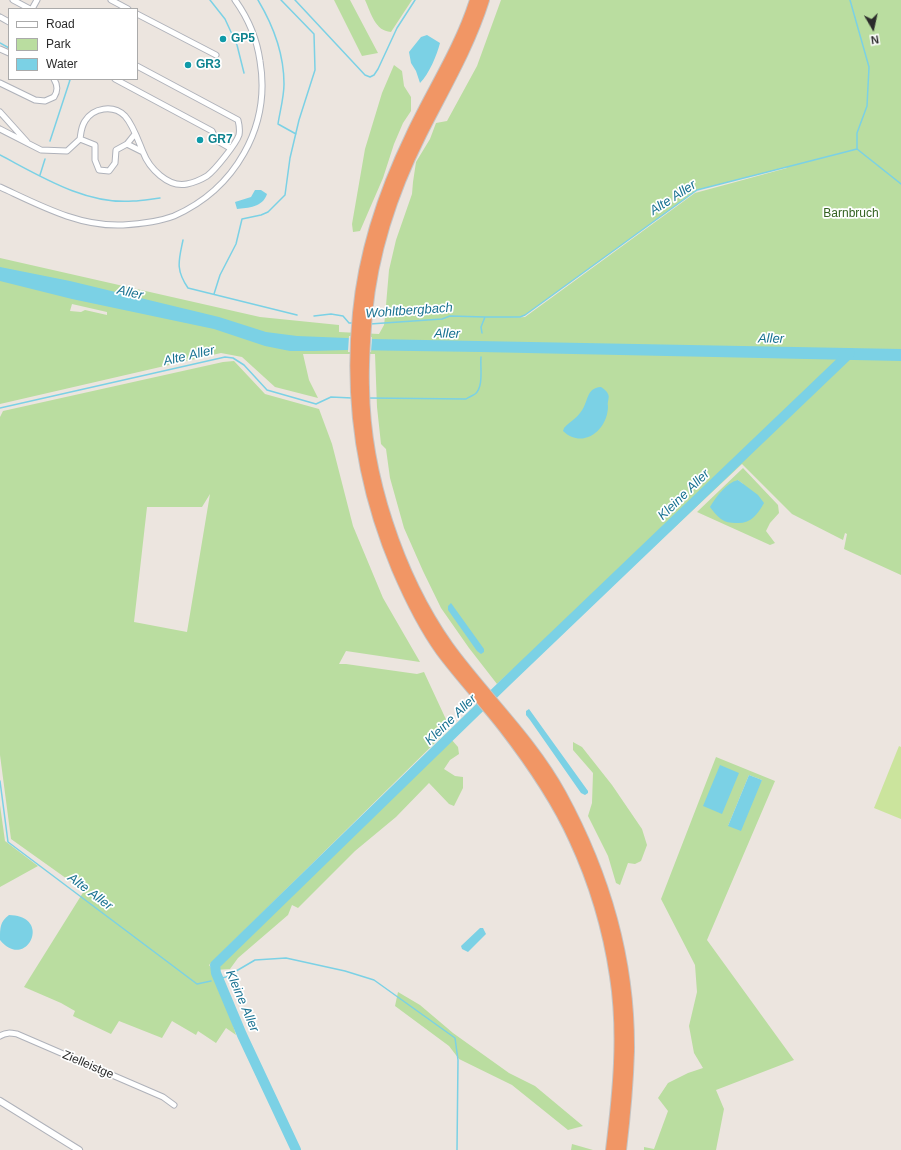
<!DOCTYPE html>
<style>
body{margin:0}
#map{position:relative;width:901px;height:1150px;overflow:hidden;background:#ece5df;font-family:Helvetica,sans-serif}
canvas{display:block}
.legend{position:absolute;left:8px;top:8px;width:130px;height:72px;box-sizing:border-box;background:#fff;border:1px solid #aaa;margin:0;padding:5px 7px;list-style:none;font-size:12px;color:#2b2b2b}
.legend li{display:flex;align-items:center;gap:8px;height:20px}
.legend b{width:20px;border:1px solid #aaa}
.north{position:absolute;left:853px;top:8px;width:40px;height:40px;-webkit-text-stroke:3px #fff;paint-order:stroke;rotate:171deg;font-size:11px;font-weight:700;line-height:16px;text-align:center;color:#2b2b2b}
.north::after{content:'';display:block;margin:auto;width:14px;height:18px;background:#2b2b2b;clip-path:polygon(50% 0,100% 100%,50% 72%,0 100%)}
</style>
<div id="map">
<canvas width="901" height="1150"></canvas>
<ul class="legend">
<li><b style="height:5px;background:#fff"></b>Road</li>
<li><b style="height:11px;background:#badda0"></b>Park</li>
<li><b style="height:11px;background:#7bd1e5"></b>Water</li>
</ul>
<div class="north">N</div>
</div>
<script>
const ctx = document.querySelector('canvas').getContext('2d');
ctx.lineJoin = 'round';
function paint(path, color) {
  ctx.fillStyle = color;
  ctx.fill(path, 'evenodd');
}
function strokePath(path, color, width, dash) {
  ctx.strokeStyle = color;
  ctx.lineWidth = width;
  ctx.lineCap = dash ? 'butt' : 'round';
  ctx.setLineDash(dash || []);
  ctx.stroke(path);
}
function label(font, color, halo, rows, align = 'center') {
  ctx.font = font + ' Helvetica,sans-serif';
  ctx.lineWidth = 3.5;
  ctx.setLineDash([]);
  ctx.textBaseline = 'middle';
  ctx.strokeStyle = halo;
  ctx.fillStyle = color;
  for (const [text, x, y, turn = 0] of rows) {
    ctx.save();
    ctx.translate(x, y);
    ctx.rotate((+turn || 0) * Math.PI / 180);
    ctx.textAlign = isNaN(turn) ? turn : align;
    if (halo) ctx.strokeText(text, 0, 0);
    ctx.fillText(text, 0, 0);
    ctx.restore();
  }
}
const green = new Path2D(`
 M334,0H350L378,53L362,56Z
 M365,0H412L391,32C375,31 371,13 365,0Z
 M501,0H901V575L844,549L847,534L845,533L843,540L792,514L742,464L517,675L513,669L497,684L469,648L441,608L423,571L404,528L390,478L386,449L381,444L377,407L375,354H303L309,380L318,398L275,387L242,357L221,353L0,404V258L260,317L339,325V332L379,334L384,325L385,317L389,270L396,240L412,194L413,182L416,162L430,139L436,123L447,121L477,66ZM786,167L787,168L695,193L525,317L509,318L520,317L525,315L697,190ZM72,304L107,312V315L85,310L81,312L70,311Z
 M394,65L402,71L404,86L411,97V111L403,123L394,144L383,178L360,231L353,232L352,224L365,149L382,93Z
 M234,361L265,394L319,409L332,444L353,526L383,598L420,662L346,651L339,664H346L417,674L424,672L450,728L209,965L218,977L236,1035L226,1028L216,1043L198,1031L196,1035L172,1021L162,1038L119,1021L111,1034L73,1016L75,1011L61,1003L24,987L84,891L11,839L0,755V417L3,411L223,362ZM210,494L187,632L134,622L147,507H202Z
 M743,468L778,505L779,513L770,523L766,531L775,543L770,545L697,512ZM738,480L743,484L721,519Z
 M451,739L458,747L459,754L450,760L444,769L455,776L463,777V788L454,806L449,804L429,783L396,817L355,851L298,908L292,905L288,915L238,958L230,969L215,970Z
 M573,742L582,747L612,785L642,829L647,845L641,861L635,864L628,863L620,885L616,883L608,856L588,816L592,803L593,773L573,750Z
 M716,757L775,781L707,940L794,1060L716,1090L724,1109L716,1150H644V1147L654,1149L668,1111L658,1098L668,1083L688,1073L703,1068L694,1053L689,1026L697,992L695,965L661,899ZM749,775L762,780L728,826Z
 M0,805L5,841L38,866L0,887Z
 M398,992L420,1005L453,1033L509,1073L535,1086L583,1126L568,1130L512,1085L459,1059L449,1046L395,1006Z
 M572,1144L593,1150H571Z`);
const pitch = new Path2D(`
 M899,746L901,747V819L874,808Z`);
const water = new Path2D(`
 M427,35L440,43C437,55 429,74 420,83L416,71L411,63L409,52L421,37Z
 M255,190H261L267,194C263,207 248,208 237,209L235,202L251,197Z
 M0,267L70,281L219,317L266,332L297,336L372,339L901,349V361L480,352L348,350L313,351H290L265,346L214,329L72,299L0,281Z
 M601,387C604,389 607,391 608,394C610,397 607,402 608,406C608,430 583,450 563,431L564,428C569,422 576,419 580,413C589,403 585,388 601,387Z
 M738,480L758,495L764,503C757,515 751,524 736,523C730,523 725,522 721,519C717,516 713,511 710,507C716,497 726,483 738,480Z
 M451,603L484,649V652L481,654L477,651L448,610V606Z
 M529,709L588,791V793L585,795L581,793L530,720L526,715V711Z
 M720,765L739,773L722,814L703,806Z
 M749,775L762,780L741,831L728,826Z
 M9,915C54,916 26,972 0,940C0,927 0,922 9,915Z
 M480,928H483L486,934L468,952L462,949L461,946Z`);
const pier = new Path2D(`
 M349,336L372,337L371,352H348Z`);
const stream = new Path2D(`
 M210,0L225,19L237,45L244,73
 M258,0C273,25 284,55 284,84C284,97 280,111 278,124L296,134
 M295,0L365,75L370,77L374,75L378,69L397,28L415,0
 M850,0L869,67L867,106L857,133V149
 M0,43L9,48
 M50,141L70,80L68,79
 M0,155C40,176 86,205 133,201C142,201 151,199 160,198
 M40,175L45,159
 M183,240C179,260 175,269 188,288L297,315
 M214,294L220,275L236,244L242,219L261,215L268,212L285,195L290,158L299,120L315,70L314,34L281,0
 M314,316L331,314L343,316L349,323H354
 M370,324L442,319L450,316L485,317
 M482,333L481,327L485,317H520L525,315L697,190L857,149L901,184
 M368,398L466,399C469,397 472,396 475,394C484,387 480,367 481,357
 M0,408L225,357L233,358L244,365L267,390L316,404L331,397L352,398
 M0,781L8,842L197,984L211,981
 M218,979L226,977L255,960L286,958L345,971L374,980L455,1038L458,1060L457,1150`);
const river = new Path2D(`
 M296,1150L242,1035L216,973L215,965L506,682L850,353`);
const minor = new Path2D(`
 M13,0L30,9
 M111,0L128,9
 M32,9L37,0
 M137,14L216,55
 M0,17L9,22
 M0,49L9,53
 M115,79L212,131L216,140L230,148
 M0,83L35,100L45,101L54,97C58,91 58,86 54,79
 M0,112L27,142
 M0,129L41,150L67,151L80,139L95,145V160L99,170L109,171L115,163L116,150L127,144L143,152C149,168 168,188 187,184C192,183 202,179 207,176C215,170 236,144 239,135C240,130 239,124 238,120L137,66
 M80,139C81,133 81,127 85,121C93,108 113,104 125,116C133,125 138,140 143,152
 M127,144L135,134
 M0,187C39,205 79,227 123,225C140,224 158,222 174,216C235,189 271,127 260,61C257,40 248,18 235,0
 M0,1036C6,1032 11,1033 17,1034L163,1097L174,1105`);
const tertiary = new Path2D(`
 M0,1101L79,1150`);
const motorway = new Path2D(`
 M475,0C460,48 432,90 411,135C384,191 364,250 358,313C349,403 362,486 397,569C409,597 423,626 441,651C461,678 484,702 504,728C531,763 556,799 574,839C594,882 608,929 615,976C624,1034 618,1093 611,1150
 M484,0C469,48 443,91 421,135C393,191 373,251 367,313C365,338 363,363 364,388C365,474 398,575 448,646C484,696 531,739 561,794C604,873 630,960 629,1051C628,1084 625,1117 621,1150`);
const markers = [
 [223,39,4,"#0f9aa8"],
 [188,65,4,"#0f9aa8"],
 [200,140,4,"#0f9aa8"]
];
const cultureNames = [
 ["GP5",231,39],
 ["GR3",196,65],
 ["GR7",208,140]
];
const parkNames = [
 ["Barnbruch",851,214]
];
const streetNames = [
 ["Zielleistge",88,1065,23]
];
const waterNames = [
 ["Alte Aller",673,198,-33],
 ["Aller",130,293,13],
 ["Wohltbergbach",409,311,-4],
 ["Aller",447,334,1],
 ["Aller",771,339,1],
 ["Alte Aller",189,356,-13],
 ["Kleine Aller",684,495,-44],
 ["Kleine Aller",451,720,-44],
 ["Alte Aller",90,892,37],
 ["Kleine Aller",242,1001,67]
];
paint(green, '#badda0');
paint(pitch, '#cbe49d');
paint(water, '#7bd1e5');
paint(pier, '#ece5df');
strokePath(stream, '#7bd1e5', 1.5);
strokePath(river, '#7bd1e5', 10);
strokePath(minor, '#afb2ba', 7);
strokePath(tertiary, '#afb2ba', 8);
strokePath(motorway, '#c4c4c4', 12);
strokePath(minor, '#fff', 5);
strokePath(tertiary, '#fff', 6);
strokePath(motorway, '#f19665', 10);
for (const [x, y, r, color] of markers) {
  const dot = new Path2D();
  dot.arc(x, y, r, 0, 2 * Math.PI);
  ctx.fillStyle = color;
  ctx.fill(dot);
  strokePath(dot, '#fff', 1.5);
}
label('bold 12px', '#0d838f', '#fff', cultureNames, 'left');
label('12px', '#346321', '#fff', parkNames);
label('12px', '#2b2b2b', '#fff', streetNames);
label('italic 13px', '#197291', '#fff', waterNames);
</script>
